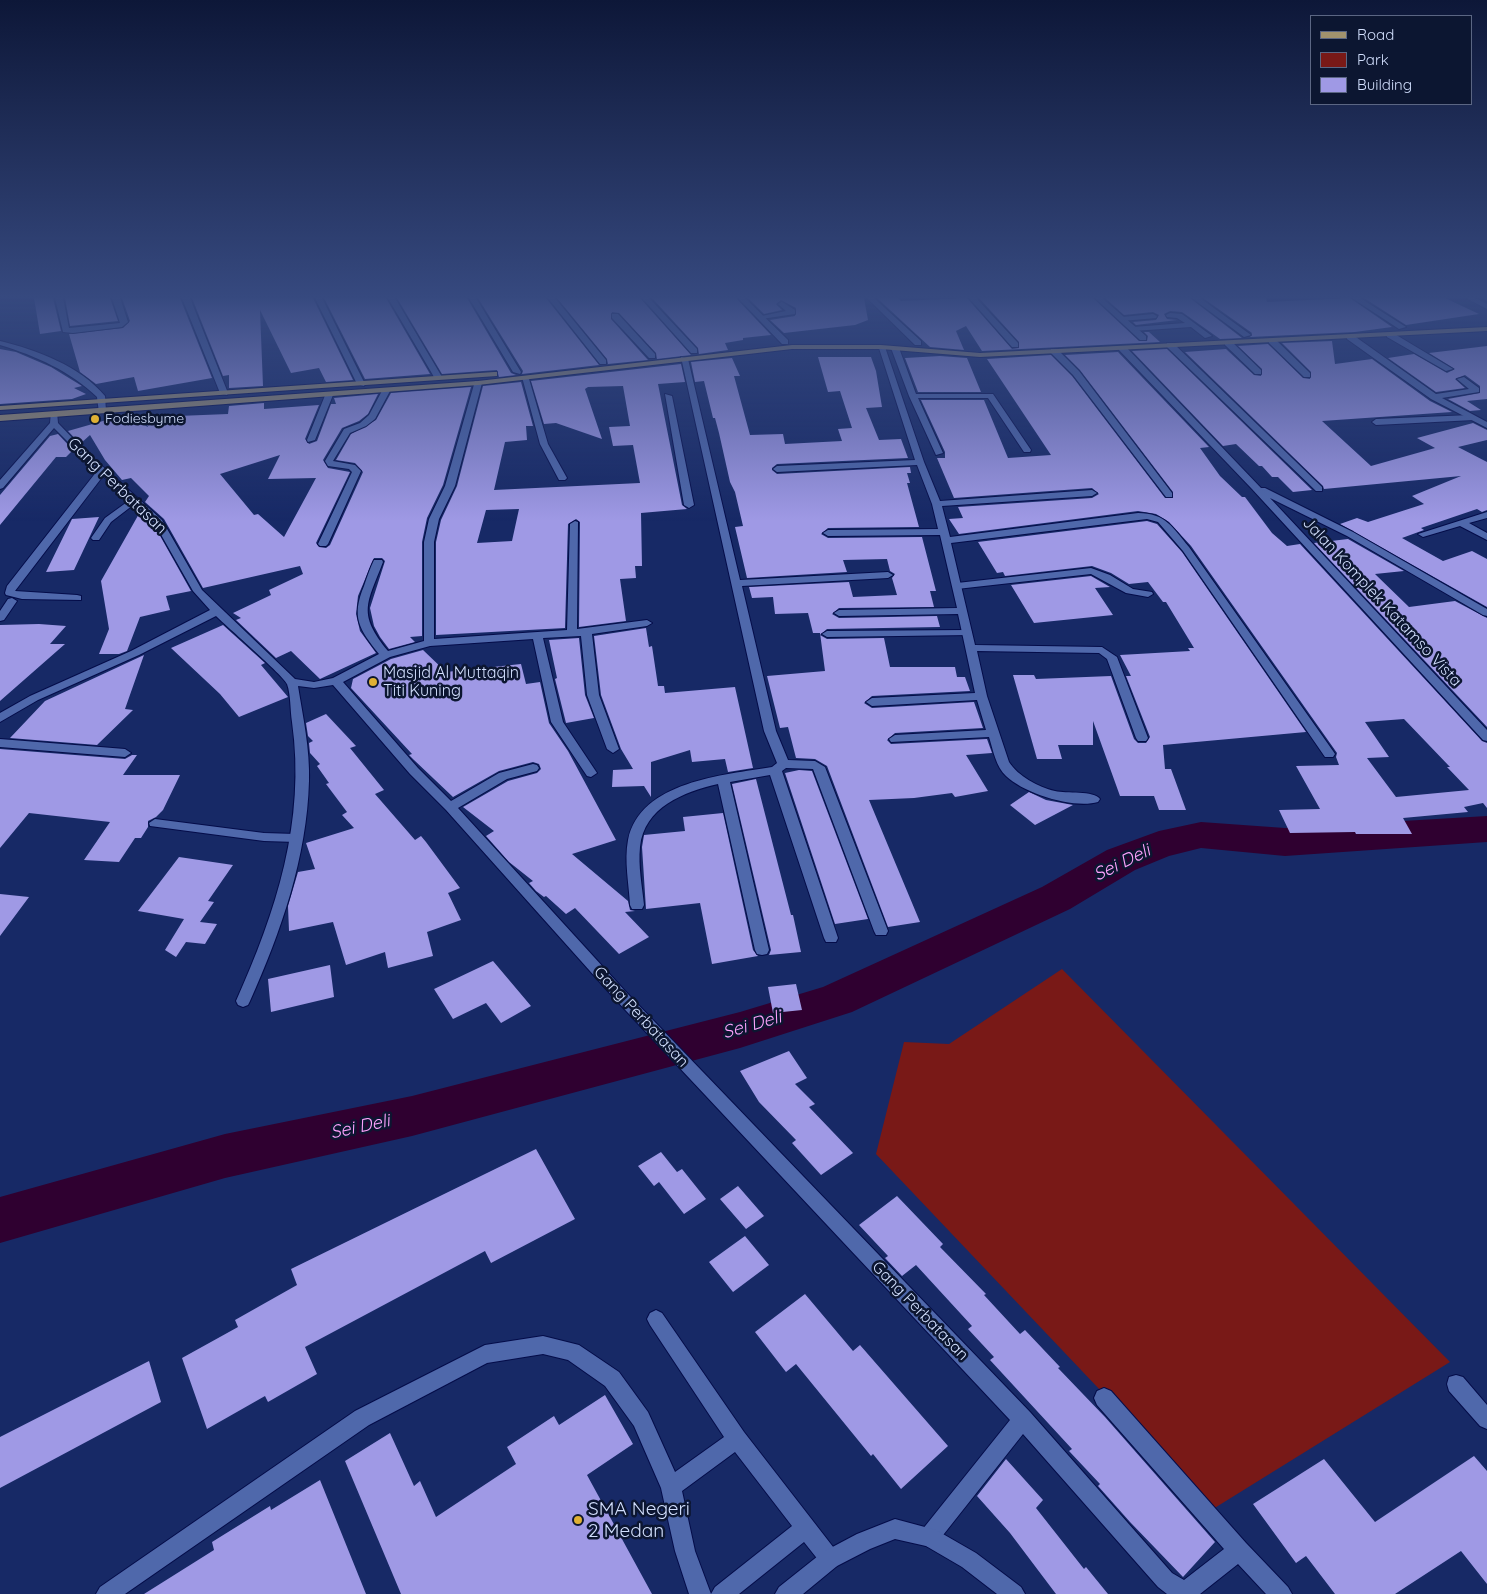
<!DOCTYPE html>
<style>
body{margin:0}
#map{position:relative;width:1487px;height:1594px;overflow:hidden;background:#172966;font-family:Quicksand,sans-serif}
canvas{display:block}
.legend{position:absolute;left:1310px;top:15px;width:162px;height:90px;box-sizing:border-box;background:#0c1631;border:1px solid #5b6683;margin:0;padding:6px 9px;list-style:none;font-size:15px;color:#d2dffd}
.legend li{display:flex;align-items:center;gap:10px;height:25px}
.legend b{width:25px;border:1px solid #5b6683}
</style>
<div id="map">
<canvas width="1487" height="1594"></canvas>
<ul class="legend">
<li><b style="height:6px;background:#a1926d"></b>Road</li>
<li><b style="height:14px;background:#791917"></b>Park</li>
<li><b style="height:14px;background:#9f99e5"></b>Building</li>
</ul>
</div>
<script>
const ctx = document.querySelector('canvas').getContext('2d');
ctx.lineJoin = 'round';
function paint(path, color) {
  ctx.fillStyle = color;
  ctx.fill(path, 'evenodd');
}
function strokePath(path, color, width, dash) {
  ctx.strokeStyle = color;
  ctx.lineWidth = width;
  ctx.lineCap = dash ? 'butt' : 'round';
  ctx.setLineDash(dash || []);
  ctx.stroke(path);
}
function label(font, color, halo, rows, align = 'center') {
  ctx.font = font + ' Quicksand,sans-serif';
  ctx.lineWidth = 5;
  ctx.setLineDash([]);
  ctx.textBaseline = 'middle';
  ctx.strokeStyle = halo;
  ctx.fillStyle = color;
  for (const [text, x, y, turn = 0] of rows) {
    ctx.save();
    ctx.translate(x, y);
    ctx.rotate((+turn || 0) * Math.PI / 180);
    ctx.textAlign = isNaN(turn) ? turn : align;
    if (halo) ctx.strokeText(text, 0, 0);
    ctx.fillText(text, 0, 0);
    ctx.restore();
  }
}
const green = new Path2D(`
 M1062,969L1450,1362L1213,1509L876,1154L904,1042L949,1044Z`);
const river = new Path2D(`
 M1487,816V842L1285,856L1201,848L1169,856L1135,870L1070,909L852,1012L740,1048L412,1136L225,1178L0,1243V1197L225,1134L412,1096L740,1012L823,987L1042,887L1107,850L1159,831L1201,822L1285,828Z`);
const building = new Path2D(`
 M34,298H53L61,331L40,334Z
 M65,298H110L118,321L70,326Z
 M122,298H180L212,378L138,391L134,377L96,384L80,372L69,334L123,328L130,321Z
 M192,298H313L353,380L326,382L319,368L291,373L260,310L263,386L229,388V375L223,376Z
 M324,298H386L430,374L365,379Z
 M397,298H467L511,373L516,375L499,377L497,370L442,374Z
 M478,298H546L599,365L522,374L523,371Z
 M557,298H640L691,355L657,359L656,353L619,313L612,312L611,319L648,360L608,364L607,359Z
 M652,298H736L771,335L743,338V340L725,343L728,350L699,354L698,348Z
 M748,298H864L868,320L855,325L784,333L770,320L795,316L796,308L781,300L776,304L782,310L764,314Z
 M877,298H898L901,301L967,298L1012,349L1019,348V342L979,298H1093L1139,341H1147L1148,336L1144,332H1149L1160,342L982,351L966,326L956,331L964,350L930,347Z
 M1105,298H1190L1242,338L1220,339L1182,312L1170,311L1164,314L1167,319L1177,320L1136,325L1133,322L1156,320L1159,315L1153,312L1124,315Z
 M1203,298H1266L1267,302L1350,298L1392,327L1355,332L1250,337L1252,333Z
 M1364,298H1445L1479,314L1406,325Z
 M1332,341L1335,364L1372,359L1430,401L1452,412L1322,421L1371,466L1435,448L1417,438L1473,423L1487,430V440L1458,447L1487,462V510L1482,512L1477,509L1421,528L1424,530L1402,538L1443,561L1472,551L1487,559V607L1340,524L1357,518L1368,522L1424,504L1412,496L1461,476L1324,489L1323,486L1185,352L1226,349L1254,375L1261,376L1262,369L1238,346L1268,344L1303,378L1310,379L1311,372L1282,343Z
 M1487,346V399L1467,401L1481,410L1470,411L1448,399L1480,393V386L1465,375L1455,379L1465,388L1436,392L1388,358L1414,354L1447,373L1455,369L1429,353Z
 M0,349L16,352L51,367L82,386L74,388L86,394L72,399L0,404Z
 M1167,349L1312,490L1293,492L1278,477H1272L1262,466H1259L1236,444L1223,446L1132,351Z
 M1118,352L1209,447L1200,448L1220,476L1242,497H1245L1272,533L1287,546L1300,544L1482,741L1487,743V808L1483,803L1464,807L1468,812L1403,818L1412,834H1356L1355,832L1290,833L1279,810L1320,809L1296,766L1339,765L1336,757L1337,753L1191,546L1169,522L1156,514L1138,511L959,534L949,519L963,518L958,507L1092,498L1099,494L1092,488L954,498L937,458H945V452L921,400H984L1008,458L1051,455L987,359L1051,355L1072,376L1165,498H1173V492L1080,370L1065,355ZM1404,719L1450,767H1447L1469,790L1396,797L1367,758L1389,757L1365,722Z
 M940,356L967,358L981,392H918L905,358Z
 M818,357H871L876,371L882,407L866,408L879,440L901,439L908,458L777,464L772,468V470L777,474L910,467L911,473H907L910,483H907L919,527L828,528L821,534L828,538L922,537L936,591H930L934,607L839,608L832,614L839,618L937,616L940,627L827,629L820,635L827,639L884,638L890,667H955L957,677H965L970,691L872,696L864,703L872,708L974,702L983,728L895,733L887,740L891,744L987,739L992,753L966,755L988,791L955,797L952,793L914,798L869,800L920,922L888,927L827,766L815,759L796,758L788,727L780,728L767,676L825,671L820,633H813L808,613L775,614L773,597L752,598L749,587L849,582L853,597L897,595L892,578L895,574L890,571L887,559L843,560L847,572L747,578L735,527L743,526L735,492L730,482L719,433L715,418H713L704,381L695,382L691,362L732,358L740,376H734L750,435L783,434L785,444L842,441L838,429L852,428L840,391L828,392Z
 M681,364L685,382L658,384L682,505L687,509L641,513L642,566H635L636,578L620,579L626,621L579,627L580,522L576,519L568,524L565,628L436,635V542L441,520L457,486L483,386L521,382L533,426H526L527,440L505,442L494,490L640,483L633,445L613,446L609,427L630,426L623,386L588,387L585,389L602,439L556,423L544,424L531,381ZM519,509L512,541L477,543L486,510Z
 M471,387L443,485L427,518L422,542V636L410,637L415,642L389,649L380,637L374,626L370,608L385,561L382,558H374L358,596L356,614L360,631L376,653L320,679L291,651L276,658L236,620L241,618L233,613L271,595L269,590L303,574L300,566L203,588L164,519L145,502L149,496L131,478L122,480L105,460L90,435L80,444L68,431L124,415L135,424L140,423L148,427L146,421L153,417L228,414L229,406L264,403V409L319,405L305,439L309,444L317,441L331,404H336L334,398L378,394L368,414L359,421L342,428L323,460L328,468L350,472L316,543L319,547L326,548L330,545L363,472L355,463L336,460L351,434L376,420L391,393ZM280,455L268,479L316,478L284,537L258,514L254,515L220,474Z
 M58,434L73,450L66,457H56L0,525V495L50,436Z
 M140,512L154,525L191,591L166,596L170,610L140,617L127,651L119,654H99L109,629L101,581Z
 M99,517L74,570L46,572L72,519Z
 M1147,521L1157,524L1182,552L1306,732L1163,745L1165,769H1171L1186,810H1159L1154,796H1120L1093,721V745H1058L1062,759H1037L1013,675H1034L1036,679L1111,676L1134,739L1138,743H1146L1150,737L1126,676H1131L1120,655L1190,651L1188,648H1194L1166,602H1163L1148,582L1129,584L1111,573L1092,566L1005,576L1003,572L997,573L978,542Z
 M1348,539L1404,571L1375,574L1409,607L1455,601L1487,618V727L1314,543Z
 M1091,576L1110,587L1095,588L1113,615L1034,623L1011,585Z
 M39,624L66,626L50,644H65L0,701V625Z
 M223,625L265,663L261,665L288,697L239,717L220,694L171,648Z
 M646,628L649,647L652,646L658,686H664L665,693L735,687L753,768L728,772L725,759L692,762L690,750L651,762V797L644,786L612,787L613,770L633,769L621,749L601,695L594,636Z
 M579,638L585,695L594,718L566,723L555,679L557,678L549,640Z
 M423,650L446,672L521,664L526,684L540,682L549,723L568,751L616,840L572,854L628,901L630,910L635,911L625,912L649,937L619,954L575,908L566,914L546,896L544,897L536,891L529,883L533,881L509,862L486,836L494,831L463,807L508,781L537,773L541,769L539,764L533,762L499,771L453,797L414,760L409,755L412,754L351,688L353,679L391,659Z
 M144,655L125,709L133,710L97,745L10,738L45,701Z
 M326,714L356,746L350,748L384,790L375,794L415,840L421,836L426,842L460,888L448,893L461,920L427,932L433,956L388,968L385,952L346,965L333,922L289,931L288,906L298,872L315,869L306,843L354,828L342,815L347,812L326,784L329,783L317,766L320,764L310,753L309,743L313,741L308,736L306,723Z
 M0,749L125,759L132,755H137L123,775H180L163,810L156,817L148,821V827L141,838H135L119,862L84,860L110,822L29,813L0,848Z
 M799,770L812,771L868,919L835,924L785,773Z
 M756,779L791,915H793L801,952L769,955L771,950L732,784Z
 M1029,792L1046,800L1073,805L1035,825L1010,805Z
 M723,813L753,950L758,956L712,964L700,903L646,909L642,847L644,835L685,831L683,817Z
 M179,857L233,865L208,901L214,902L200,922L217,924L205,944L186,942L176,957L165,950L184,919L138,911Z
 M0,894L29,897L0,936Z
 M493,961L531,1006L501,1023L486,1003L453,1019L434,989Z
 M330,965L334,997L271,1012L268,979Z
 M796,984L802,1010L773,1013L768,987Z
 M789,1051L807,1078L795,1084L815,1104L809,1107L853,1153L821,1175L792,1143L796,1140L759,1102L740,1071Z
 M536,1149L575,1219L491,1263L485,1251L305,1347L317,1374L268,1402L265,1396L207,1429L182,1358L238,1327L235,1320L297,1285L291,1269Z
 M661,1152L677,1172L682,1169L706,1199L684,1214L659,1182L654,1186L638,1166Z
 M738,1186L764,1216L746,1229L720,1199Z
 M897,1196L943,1244L940,1247L986,1294L984,1295L1020,1334L1025,1330L1060,1367L1058,1368L1105,1417L1215,1542L1183,1577L1130,1522L1098,1486L1100,1484L1069,1451L1072,1449L990,1360L994,1357L968,1329L972,1326L916,1265L902,1276L885,1258L888,1256L859,1225Z
 M745,1236L769,1265L733,1292L709,1262Z
 M805,1294L853,1351L860,1345L948,1446L901,1489L873,1454L871,1456L796,1364L786,1372L755,1332Z
 M149,1361L161,1402L0,1488V1437Z
 M605,1395L633,1444L587,1475L652,1594H401L345,1461L390,1433L414,1486L420,1481L436,1517L516,1464L507,1447L554,1416L559,1425Z
 M1474,1456L1487,1471V1584L1461,1551L1395,1594H1335L1306,1556L1296,1563L1253,1504L1324,1459L1375,1522Z
 M1006,1459L1043,1500L1036,1508L1084,1569L1086,1567L1108,1594H1056L1010,1533L977,1496Z
 M320,1480L366,1594H144L214,1550L212,1542L270,1506L271,1510Z`);
const service = new Path2D(`
 M55,298H63L69,328L120,323L112,298H120L128,322L122,327L73,333L63,332Z
 M182,298H190L228,393L227,395L220,393Z
 M1483,298H1487V301Z
 M782,302L795,310V314L761,319L757,317L786,311L778,304Z
 M1170,313L1182,314L1212,336L1205,338L1191,327L1133,331L1129,329L1133,327L1185,323L1177,318L1167,317L1166,315Z
 M1153,314L1157,316L1156,318L1122,321L1118,319L1122,317Z
 M1269,339H1275L1310,373V377H1304L1269,343Z
 M522,377L529,379L548,444L567,478L565,480H559L540,444Z
 M1471,415L1474,416V420L1376,425L1372,422L1376,419Z
 M134,497L137,498V502L111,522L99,540H93L91,538L105,518Z
 M1091,568L1110,575L1133,589L1152,592L1153,594L1148,597L1126,593L1091,574L957,589L952,586L957,583Z
 M967,630L971,631L972,633L971,635L827,637L822,634L827,631Z
 M155,819L264,833L296,834L302,838L296,842L264,841L150,826L149,823Z
 M656,1310L662,1313L744,1432L837,1552L840,1559L837,1566L830,1569L823,1566L804,1542L739,1594H711L715,1587L792,1526L735,1452L682,1491L695,1551L711,1594H689L675,1551L661,1488L634,1426L605,1386L568,1360L543,1354L487,1363L369,1425L125,1594H96L100,1587L355,1411L485,1345L543,1336L579,1345L619,1372L648,1412L675,1472L724,1437L650,1325L647,1319L650,1313Z`);
const minor = new Path2D(`
 M315,298H322L365,384L364,386L357,384Z
 M388,298H395L442,377L441,379L434,377Z
 M469,298H476L521,372L520,374L513,372Z
 M548,298H555L606,360V364H600Z
 M642,298H649L697,349V353H691Z
 M738,298H745L788,340V344H782Z
 M867,298H874L921,341V345H915Z
 M969,298H976L1018,343V347H1012Z
 M1095,298H1102L1146,336V340H1140Z
 M1192,298H1200L1251,335L1244,337Z
 M1352,298H1360L1406,327L1399,329Z
 M1466,298H1475L1487,304V309Z
 M612,314H618L655,354V358H649L612,318Z
 M1387,333H1393L1453,369L1446,371L1387,337Z
 M1347,335H1353L1436,394L1469,389L1457,379L1464,377L1479,388V392L1442,398L1487,422V428L1431,399L1347,339Z
 M1225,341H1231L1261,370V374H1255L1225,345Z
 M1167,343H1173L1322,487V491H1316L1167,347Z
 M878,345L885,347L924,462L940,501L1092,490L1097,493L1092,496L942,506L950,537L1138,513C1166,513 1173,528 1189,547L1333,751L1335,754L1333,757H1325L1183,551L1158,522L1147,519L951,543L975,645L1102,647L1117,657L1148,738L1146,741H1138L1136,738L1107,659L1099,653L977,651L987,696L1009,762C1018,776 1038,787 1055,791C1066,794 1094,790 1100,799L1098,802C1074,809 1025,794 1006,776C996,767 993,750 989,737L891,742L889,739L895,735L986,730L977,700L872,706L866,702L872,698L975,693L958,614L839,616L834,613L839,610L957,608L940,535L828,536L823,533L828,530L938,529L932,504L917,465L777,472L773,469L777,466L915,460Z
 M892,346L899,348L916,394H993L1031,450L1030,452H1024L988,398H918L943,453L936,455L909,396L891,348Z
 M1119,346H1125L1261,488H1265L1353,532L1487,609V616L1483,615L1347,536L1270,498L1487,730V741L1483,740L1252,489L1119,350Z
 M1051,349H1057L1079,371L1172,493V497H1166L1073,375L1051,353Z
 M681,357L688,359L740,580L888,572L893,575L888,578L742,586L776,731L788,760L815,761L825,767L888,931L886,935H876L874,931L813,769L786,768L782,771L838,938L836,942H826L824,938L770,775L730,782L769,950L767,954L762,955L757,954L755,950L718,784C684,792 644,807 640,847C638,866 642,886 644,905L642,909H632L630,905C629,884 624,861 628,840C640,781 724,775 772,767L777,763L764,731Z
 M475,381L482,383L455,486L439,519L434,542V639L567,630L570,524L575,521L578,522L577,629L647,620L652,623L647,626L592,634L599,695L619,749L613,753L607,749L587,695L581,636L543,638L563,722L597,773L591,777L587,776L551,722L533,639L430,646L390,657L343,682L418,768L451,801L499,773L533,764L537,765L539,768L537,771L507,779L458,808L625,991L1030,1412L1172,1573L1184,1580L1224,1549L1097,1405L1094,1398L1097,1391L1104,1388L1111,1391L1246,1543L1288,1587L1292,1594H1266L1238,1564L1200,1594H1167L1158,1587L1023,1434L936,1544L929,1547L922,1544L919,1537L922,1530L1010,1420L615,999L446,810L410,774L333,685L314,688L298,686C303,717 310,749 309,781C307,857 281,932 250,1001L248,1005L243,1007L238,1005L236,1001C276,912 306,821 292,722C290,710 291,695 287,684C284,676 226,626 216,616L139,655L38,700L0,722V713L30,696L131,651L210,610L193,591L155,524L103,476L15,591L77,595L81,596V600L22,599L6,595L5,593L7,586L97,471L54,428L3,488L0,489V480L50,423L51,412H57L58,423L81,447L162,520L202,590L295,679L314,682L333,678L379,654C359,629 351,617 364,586C367,577 370,568 374,560H382L383,562C367,604 357,613 388,651L424,641V542L429,519L445,486Z
 M383,389L390,391L375,419L366,426L350,433L333,461L355,465L361,471L328,544L326,546H320L318,544L352,472L349,469L328,466L325,461L344,429L360,423L369,415Z
 M326,393L333,395L315,440L308,442L307,440Z
 M665,394L672,396L694,505L689,508L684,505Z
 M1487,512V518L1469,523L1487,533V540L1460,526L1423,537L1418,534Z
 M12,598L17,601L4,620L0,621V611L8,599Z
 M0,739L125,749L131,753L125,757L0,747Z
 M1456,1375L1463,1377L1487,1405V1429L1480,1426L1449,1391L1447,1384L1449,1377Z`);
const tertiary = new Path2D(`
 M0,341C37,350 80,366 105,396L106,411L99,413L97,397C70,371 36,356 0,345Z`);
const secondary = new Path2D(`
 M895,1519L936,1530L976,1553L1021,1587L1025,1594H997L962,1567L926,1546L895,1539L870,1549L837,1566L803,1594H775L779,1587L823,1552L857,1534Z`);
const primary = new Path2D(`
 M1487,327V331L980,357L881,349H792L478,385L0,421V415L478,381L792,345H881L980,353Z
 M494,372H497V376L0,410V406Z`);
const markers = [
 [95,419,5,"#dfb034"],
 [373,682,5,"#dfb034"],
 [578,1520,5,"#dfb034"]
];
const farPoinames = [
 ["Fodiesbyme",105,419]
];
const streetNames = [
 ["Gang Perbatasan",117,486,44],
 ["Jalan Komplek Katamso Vista",1382,602,47],
 ["Gang Perbatasan",641,1017,47],
 ["Gang Perbatasan",920,1311,46]
];
const poiNames = [
 ["Masjid Al Muttaqin",383,673],
 ["Titi Kuning",383,691]
];
const waterNames = [
 ["Sei Deli",1122,863,-26],
 ["Sei Deli",752,1025,-16],
 ["Sei Deli",360,1127,-12]
];
const nearPoinames = [
 ["SMA Negeri",588,1509],
 ["2 Medan",588,1531]
];
paint(green, '#791917');
paint(river, '#2f0030');
paint(building, '#9f99e5');
strokePath(service, '#040c49', 2);
strokePath(minor, '#040c49', 2);
strokePath(tertiary, '#040c49', 2);
strokePath(secondary, '#040c49', 2);
strokePath(primary, '#040c49', 2);
paint(service, '#4f68ab');
paint(minor, '#4f68ab');
paint(tertiary, '#4f68ab');
paint(secondary, '#4f68ab');
paint(primary, '#a1926d');
const sky = ctx.createLinearGradient(0, 0, 0, 521);
sky.addColorStop(0, '#0d1738');
sky.addColorStop(0.57, '#36497f');
sky.addColorStop(1, '#36497f00');
ctx.fillStyle = sky;
ctx.fillRect(0, 0, 1487, 521);
for (const [x, y, r, color] of markers) {
  const dot = new Path2D();
  dot.arc(x, y, r, 0, 2 * Math.PI);
  ctx.fillStyle = color;
  ctx.fill(dot);
  strokePath(dot, '#0c1631', 2);
}
label('14px', '#d2dffd', '#0c1631', farPoinames, 'left');
label('16px', '#d2dffd', '#0c1631', streetNames);
label('16px', '#d2dffd', '#0c1631', poiNames, 'left');
label('italic 18px', '#ffa3fe', '#0c1631', waterNames);
label('19px', '#d2dffd', '#0c1631', nearPoinames, 'left');
</script>
